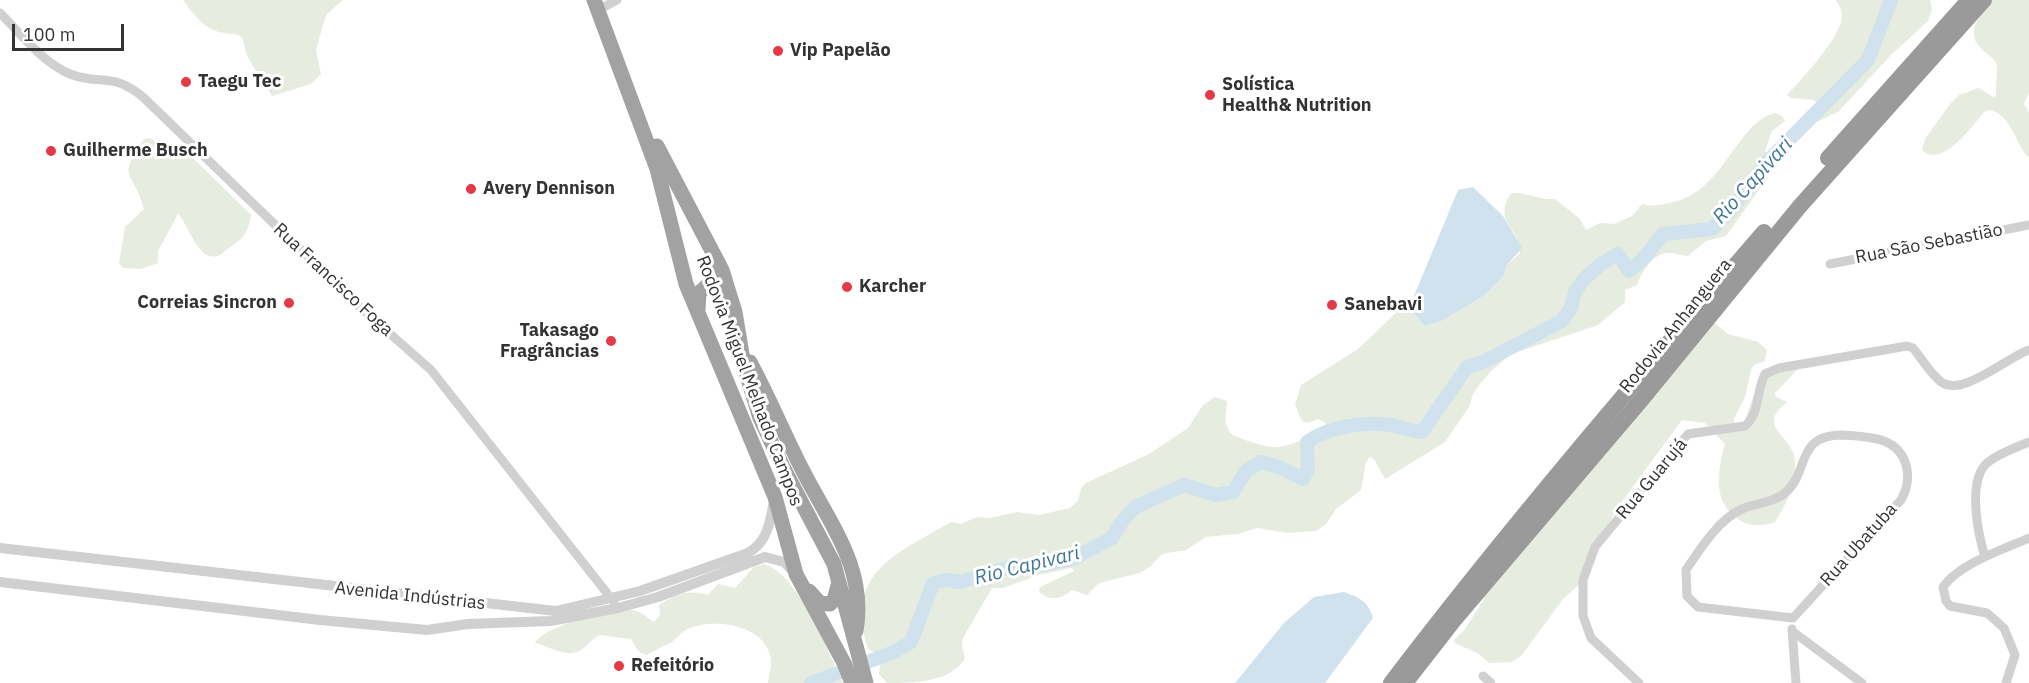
<!DOCTYPE html>
<meta charset="utf-8">
<style>
body{margin:0}
#map{position:relative;width:2029px;height:683px;overflow:hidden;background:#fff;font-family:"IBM Plex Sans",sans-serif}
canvas{display:block}
.scale{position:absolute;left:12px;top:24px;width:112px;height:27px;box-sizing:border-box;border:3px solid #333;border-top:0;padding-left:8px;font-size:18px;line-height:21px;white-space:nowrap;color:#333;-webkit-text-stroke:4px #fff;paint-order:stroke}
</style>
<div id="map">
<canvas width="2029" height="683"></canvas>
<div class="scale">100 m</div>
</div>
<script>
const ctx = document.querySelector('canvas').getContext('2d');
ctx.lineJoin = 'round';
function paint(path, color) {
  ctx.fillStyle = color;
  ctx.fill(path, 'evenodd');
}
function strokePath(path, color, width, dash) {
  ctx.strokeStyle = color;
  ctx.lineWidth = width;
  ctx.lineCap = dash ? 'butt' : 'round';
  ctx.setLineDash(dash || []);
  ctx.stroke(path);
}
function label(font, color, halo, rows, align = 'center') {
  ctx.font = font + ' "IBM Plex Sans",sans-serif';
  ctx.lineWidth = 6;
  ctx.setLineDash([]);
  ctx.textBaseline = 'middle';
  ctx.strokeStyle = halo;
  ctx.fillStyle = color;
  for (const [text, x, y, turn = 0] of rows) {
    ctx.save();
    ctx.translate(x, y);
    ctx.rotate((+turn || 0) * Math.PI / 180);
    ctx.textAlign = isNaN(turn) ? turn : align;
    if (halo) ctx.strokeText(text, 0, 0);
    ctx.fillText(text, 0, 0);
    ctx.restore();
  }
}
const green = new Path2D(`
 M183,0H343L327,14L323,25L316,50L321,74L311,84L272,96L248,58L242,37C235,32 228,35 219,32C203,28 192,12 183,0Z
 M1836,0H1930L1932,10L1928,21L1891,55L1838,112L1810,125L1798,135L1726,236L1706,241L1688,256C1681,256 1676,253 1669,253C1654,252 1641,273 1637,285L1625,290V302L1598,325L1511,354L1491,371L1480,384L1473,394L1469,407L1445,442L1385,479L1374,459L1370,457L1366,462L1361,490L1336,509L1326,524L1316,531L1288,533L1257,528L1238,534L1206,537L1186,550L1162,554L1151,566L1140,573L1099,583L1087,595L1072,590C1061,599 1051,602 1039,592L1040,587L1074,571L1071,568L1039,575L1003,588H992L963,638L962,646L965,658C951,683 912,683 887,683L879,674L880,665L893,654L881,656L868,649C844,573 894,555 951,522L961,524L977,517L990,518L1017,512L1039,515L1070,508L1078,501L1081,488L1086,483L1149,454L1188,428L1203,405L1215,397L1227,401C1226,414 1222,427 1234,436C1246,440 1262,447 1275,447C1288,448 1319,434 1326,423L1318,419L1307,423L1302,421L1295,405L1301,385L1358,349L1400,309L1409,308L1425,326L1442,321L1485,295L1503,277L1507,265L1520,253C1520,226 1492,222 1511,193C1527,192 1539,200 1555,199L1580,219L1586,230L1600,223L1614,224L1632,216L1642,204C1652,207 1659,205 1669,203C1724,194 1735,123 1775,113L1782,116L1785,121L1772,131L1765,151L1768,156L1771,155L1817,103L1814,100L1791,98L1787,95C1802,79 1839,39 1842,18C1843,11 1839,6 1836,0Z
 M1993,0H2029V92L2024,104L2029,113V158C2014,143 2012,114 1989,110L1984,112C1973,125 1941,170 1922,150L1925,139L1950,104L1959,95L1979,88L1993,97L1996,96L1997,64C1993,57 1985,53 1980,47C1964,31 1983,12 1993,0Z
 M149,138L194,159L251,215C248,233 244,238 229,248C225,250 222,255 218,256C197,262 189,224 178,214L158,251V263L141,269L123,268L119,263L125,227L144,209C134,169 115,182 144,139Z
 M1712,321L1728,334L1758,342L1767,350L1765,361L1754,365L1751,370L1745,397L1734,419L1735,425L1742,426C1749,413 1756,380 1767,374C1776,370 1790,369 1800,367L1775,393L1776,397L1787,402C1754,428 1794,435 1795,461C1796,485 1787,503 1775,522C1760,527 1748,527 1735,517C1712,498 1718,470 1725,444L1705,423L1682,420L1621,503L1596,545L1582,582L1563,599L1522,655L1512,662L1489,663L1479,654L1455,643L1454,640L1465,629L1484,599V593Z
 M764,564C799,575 828,651 843,683H768C769,674 773,664 770,655C763,625 715,618 690,628C683,630 678,637 672,642C664,646 655,650 647,655L639,652L631,639L600,635C592,638 589,645 581,650C566,659 550,646 535,643C544,626 610,609 630,610C641,610 646,617 654,622L660,615L659,605C676,594 689,589 708,595L718,584L735,588L754,567Z`);
const water = new Path2D(`
 M1473,187L1503,216L1522,248L1507,265L1503,277L1485,295L1442,321L1425,326L1409,308L1458,190Z
 M1344,592C1359,597 1369,602 1373,618L1325,683H1235L1284,623L1314,597Z`);
const river = new Path2D(`
 M811,683L894,652L911,642L933,583L946,580L960,582L1013,566L1033,567L1072,559L1112,538L1123,520L1135,507L1184,485L1216,495L1233,492L1246,471L1261,462L1279,467L1303,479L1308,469L1307,442C1327,427 1365,421 1390,425C1401,427 1410,431 1422,432L1467,367L1483,362L1562,321L1571,308L1575,292L1583,280L1601,264L1618,254L1629,271L1642,260L1663,234L1712,229L1731,210L1766,163L1868,60L1891,0`);
const minor = new Path2D(`
 M598,10L617,0
 M0,13C20,33 43,63 70,74C100,86 111,71 143,97L361,308L431,370L614,602
 M1830,264L2029,225
 M1842,435C1855,436 1871,436 1884,441C1909,451 1913,479 1901,500L1793,618L1698,607L1687,596L1686,570C1700,549 1719,519 1742,509C1755,503 1773,503 1785,493C1810,472 1795,435 1842,435Z
 M1985,557C1978,534 1967,481 1987,463C1999,453 2015,448 2029,442
 M1792,629L1796,683
 M1792,631L1862,683
 M1483,676L1491,683
 M1639,683L1591,638L1583,616V580L1595,547L1688,434L1745,426C1760,414 1756,391 1765,374L1779,368L1907,346L1913,348C1922,359 1929,372 1940,381C1961,399 2007,357 2029,350
 M2006,683L2015,655L2004,628L1987,613L1950,606L1946,601L1943,587C1959,564 2004,549 2029,538`);
const tertiary = new Path2D(`
 M0,548L556,611L640,591L748,553C768,542 770,521 774,501
 M0,582L320,620L427,630L468,624L551,621L618,608L658,597L765,557L784,562L794,572`);
const trunk = new Path2D(`
 M594,0L657,169L686,284L775,497L796,574L844,663L852,683
 M657,146L722,270L735,312L744,366L760,418L784,469L834,564L866,683
 M698,309L699,293L710,283L720,286L727,299
 M750,362C769,397 784,434 802,469C829,523 867,567 856,631
 M809,591L820,603L830,604L834,600L839,582`);
const motorway = new Path2D(`
 M1828,158L1969,0
 M1391,683C1509,528 1636,380 1764,232
 M1405,683L1454,620L1642,399L1800,206L1984,0`);
const markers = [
 [778,51,6,"#e63946"],
 [186,82,6,"#e63946"],
 [1210,95,6,"#e63946"],
 [51,151,6,"#e63946"],
 [471,189,6,"#e63946"],
 [847,287,6,"#e63946"],
 [289,303,6,"#e63946"],
 [1332,305,6,"#e63946"],
 [611,341,6,"#e63946"],
 [619,666,6,"#e63946"]
];
const poiNames = [
 ["Vip Papelão",790,51],
 ["Taegu Tec",198,82],
 ["Solística",1222,85],
 ["Health& Nutrition",1222,106],
 ["Guilherme Busch",63,151],
 ["Avery Dennison",483,189],
 ["Karcher",859,287],
 ["Correias Sincron",277,303,"right"],
 ["Sanebavi",1344,305],
 ["Takasago",599,331,"right"],
 ["Fragrâncias",599,352,"right"],
 ["Refeitório",631,666]
];
const streetNames = [
 ["Rua São Sebastião",1929,244,-11],
 ["Rua Francisco Foga",333,280,43],
 ["Rodovia Anhanguera",1676,326,-51],
 ["Rodovia Miguel Melhado Campos",749,381,69],
 ["Rua Guarujá",1652,479,-50],
 ["Rua Ubatuba",1859,545,-48],
 ["Avenida Indústrias",410,596,6]
];
const waterNames = [
 ["Rio Capivari",1753,181,-48],
 ["Rio Capivari",1027,566,-14]
];
paint(green, '#e6ecdf');
paint(water, '#cfe2ee');
strokePath(river, '#cfe2ee', 14);
strokePath(minor, '#d0d0d0', 9);
strokePath(tertiary, '#d0d0d0', 10);
strokePath(trunk, '#a2a2a2', 15);
strokePath(motorway, '#9a9a9a', 16);
for (const [x, y, r, color] of markers) {
  const dot = new Path2D();
  dot.arc(x, y, r, 0, 2 * Math.PI);
  ctx.fillStyle = color;
  ctx.fill(dot);
  strokePath(dot, '#fff', 2);
}
label('bold 18px', '#333', '#fff', poiNames, 'left');
label('18px', '#333', '#fff', streetNames);
label('italic 20px', '#3f7597', '#fff', waterNames);
</script>
